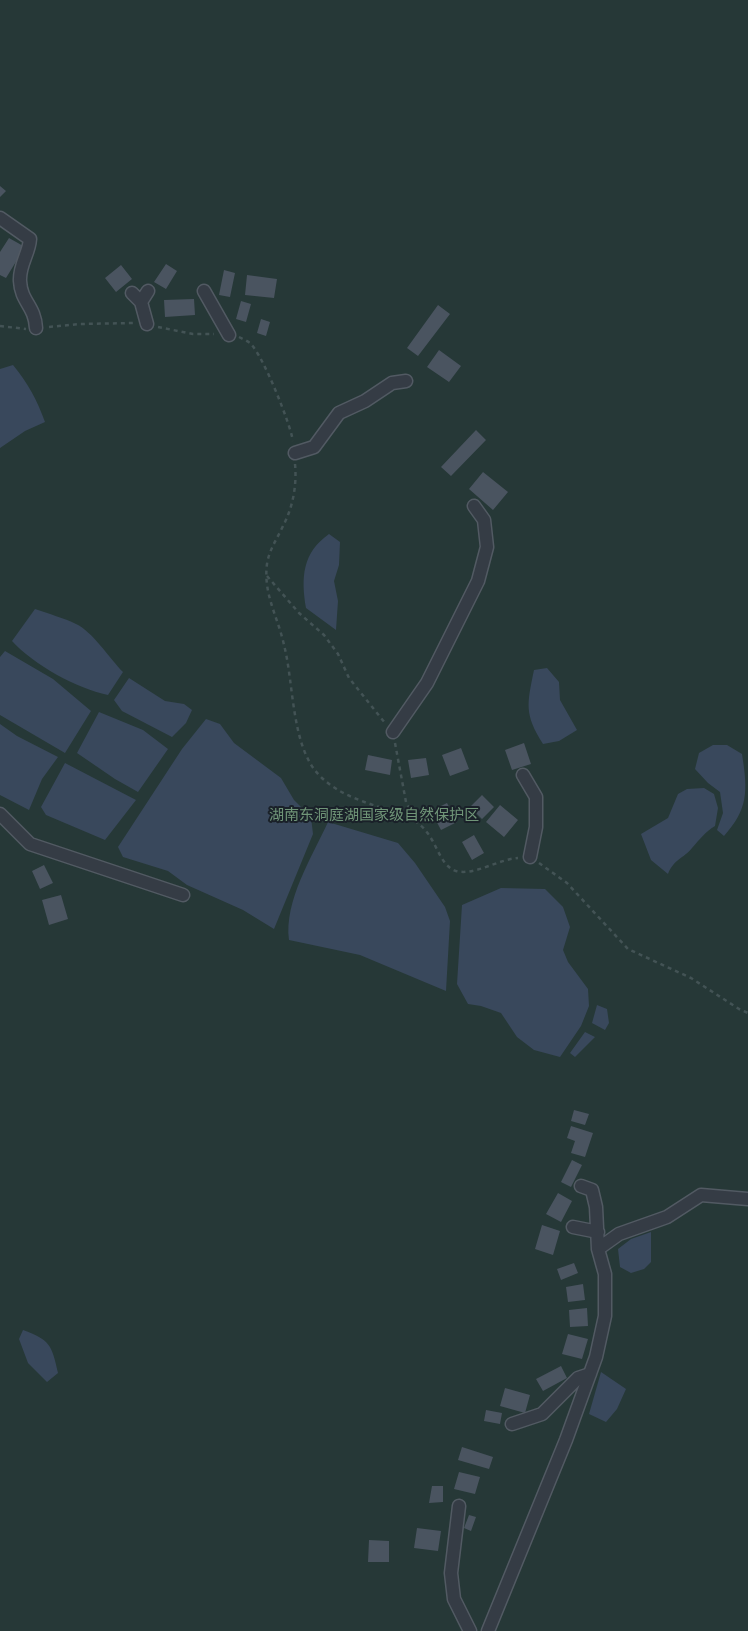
<!DOCTYPE html>
<meta charset="utf-8">
<style>
body{margin:0}
canvas{display:block;background:#222a34}
</style>
<canvas width="748" height="1631"></canvas>
<script>
const ctx = document.querySelector('canvas').getContext('2d');
ctx.lineJoin = 'round';
function paint(path, color) {
  ctx.fillStyle = color;
  ctx.fill(path, 'evenodd');
}
function strokePath(path, color, width, dash) {
  ctx.strokeStyle = color;
  ctx.lineWidth = width;
  ctx.lineCap = dash ? 'butt' : 'round';
  ctx.setLineDash(dash || []);
  ctx.stroke(path);
}
function label(font, color, halo, rows, align = 'center') {
  ctx.font = font + ' "Roboto Condensed","Noto Sans SC",sans-serif';
  ctx.lineWidth = 4;
  ctx.setLineDash([]);
  ctx.textBaseline = 'middle';
  ctx.strokeStyle = halo;
  ctx.fillStyle = color;
  for (const [text, x, y, turn = 0] of rows) {
    ctx.save();
    ctx.translate(x, y);
    ctx.rotate((+turn || 0) * Math.PI / 180);
    ctx.textAlign = isNaN(turn) ? turn : align;
    if (halo) ctx.strokeText(text, 0, 0);
    ctx.fillText(text, 0, 0);
    ctx.restore();
  }
}
const green = new Path2D(`
 M0,0H748V1631H0Z`);
const water = new Path2D(`
 M13,365C28,383 37,400 45,422L25,431L0,448V369Z
 M329,534L340,542L339,565L334,581L338,601L336,630L306,608C301,578 302,553 329,534Z
 M35,609C49,614 64,618 76,624C92,631 110,659 123,672L108,695C76,688 34,665 12,641Z
 M5,651L53,679L91,711L65,753L0,715V657Z
 M547,668L559,682L560,700L577,730L559,741L543,744C524,714 527,704 534,670Z
 M129,678L165,701L184,704L192,710L186,723L172,737L122,711L114,700Z
 M99,712L143,730L168,749L138,792L115,779L77,753Z
 M206,719L220,724L234,743L281,778L294,800L311,817L313,834L274,929L243,910L187,885L168,871L123,857L118,847L182,749Z
 M0,724L17,736L58,757L42,779L29,810L0,795Z
 M713,745H727L742,754C748,792 748,809 724,836L717,830L723,813L720,792L708,783L695,769L699,753Z
 M65,763L136,800L105,840L46,815L41,807Z
 M704,788L714,794L718,808L715,826C705,832 700,839 692,848C683,859 674,859 668,874L651,860L641,834L668,818L678,794L687,789Z
 M328,822L398,843L415,863L445,907L450,921L446,991L360,955L289,940C284,901 312,857 328,822Z
 M501,888L545,889L563,907L570,927L563,950L568,962L588,989L589,1006L581,1026L560,1057L534,1050L517,1037L501,1013L481,1006L468,1004L457,984L462,905Z
 M597,1005L607,1009L609,1023L605,1030L592,1023Z
 M585,1032L595,1037L575,1057L570,1053Z
 M651,1232V1262L644,1269L631,1273L620,1267L618,1249L631,1239Z
 M23,1330C50,1340 52,1345 58,1373L47,1382L28,1363L19,1339Z
 M601,1372L626,1389L617,1409L606,1422L589,1414Z`);
const building = new Path2D(`
 M0,186L6,191L0,197Z
 M9,238L25,247L6,278L0,275V252Z
 M166,264L177,271L166,289L154,282Z
 M121,265L132,279L116,292L105,278Z
 M224,270L235,273L230,297L219,295Z
 M247,275L277,279L274,298L245,295Z
 M194,299L195,315L165,317L164,300Z
 M241,301L251,304L246,322L236,319Z
 M438,305L450,314L418,356L407,348Z
 M261,319L270,322L266,336L257,333Z
 M439,350L461,366L449,382L427,367Z
 M476,430L486,440L451,476L441,467Z
 M483,472L508,492L493,510L469,489Z
 M524,743L531,764L512,770L505,750Z
 M461,748L469,769L450,776L442,755Z
 M368,755L392,760L390,775L365,770Z
 M426,758L429,775L411,778L408,760Z
 M482,795L494,807L482,819L470,807Z
 M447,803L457,822L441,830L431,811Z
 M500,805L518,820L504,837L486,822Z
 M474,835L484,853L472,860L462,842Z
 M44,865L53,883L40,889L32,871Z
 M61,895L68,919L49,925L42,900Z
 M574,1110L589,1114L585,1125L571,1121Z
 M571,1126L593,1133L585,1157L571,1153L575,1141L567,1138Z
 M572,1160L582,1165L571,1187L561,1182Z
 M558,1193L572,1201L561,1222L546,1214Z
 M542,1225L560,1231L553,1255L535,1249Z
 M574,1263L578,1273L561,1280L557,1269Z
 M583,1284L585,1300L568,1302L566,1287Z
 M587,1308L588,1326L570,1327L569,1310Z
 M568,1334L588,1339L582,1359L562,1354Z
 M561,1366L567,1378L543,1391L536,1379Z
 M505,1388L530,1395L525,1413L500,1406Z
 M486,1410L502,1413L500,1424L484,1421Z
 M462,1447L493,1457L489,1469L458,1460Z
 M459,1472L480,1477L475,1494L454,1489Z
 M432,1486H443V1502L429,1503Z
 M469,1515L476,1517L471,1531L464,1528Z
 M417,1528L441,1531L438,1551L414,1548Z
 M369,1540L389,1541V1562H368Z`);
const path = new Path2D(`
 M0,326L26,329
 M49,327L80,324L135,323
 M158,327L193,334H214
 M239,337C243,339 247,341 250,343C263,355 290,423 293,441
 M295,464C297,485 293,507 283,526C277,539 269,550 267,564C263,594 278,617 284,645C294,683 291,746 319,775C343,800 376,804 407,817C438,829 435,864 456,871C474,876 499,859 518,858
 M267,576L299,613L324,635L338,654L349,678L385,723
 M395,743L406,802L415,819
 M539,863L567,883L628,949L691,978L739,1009L748,1013`);
const street = new Path2D(`
 M0,218L30,239C29,254 19,265 20,281C21,302 35,306 36,328
 M204,291L229,335
 M132,293L141,302L147,324
 M141,302L148,291
 M295,453L314,447L339,413L365,401L392,383L406,381
 M393,732L427,683L478,581L487,547L484,520L474,506
 M523,775L536,797V827L530,857
 M0,814L30,844L183,895
 M581,1186L592,1190L596,1207L598,1249
 M573,1227L598,1232
 M512,1424L542,1414L578,1378L590,1374
 M459,1506L451,1573L454,1599L470,1631
 M488,1631L566,1440L596,1357L605,1316V1274L598,1249L619,1234L667,1217L701,1195L748,1199`);
const parkNames = [
 ["湖南东洞庭湖国家级自然保护区",374,816]
];
paint(green, '#263837');
paint(water, '#39485c');
paint(building, '#4a5460');
strokePath(street, '#525a63', 15);
strokePath(path, '#435355', 2.5, [4, 4]);
strokePath(street, '#353c45', 12);
label('15px', '#709578', '#1a2129', parkNames);
</script>
